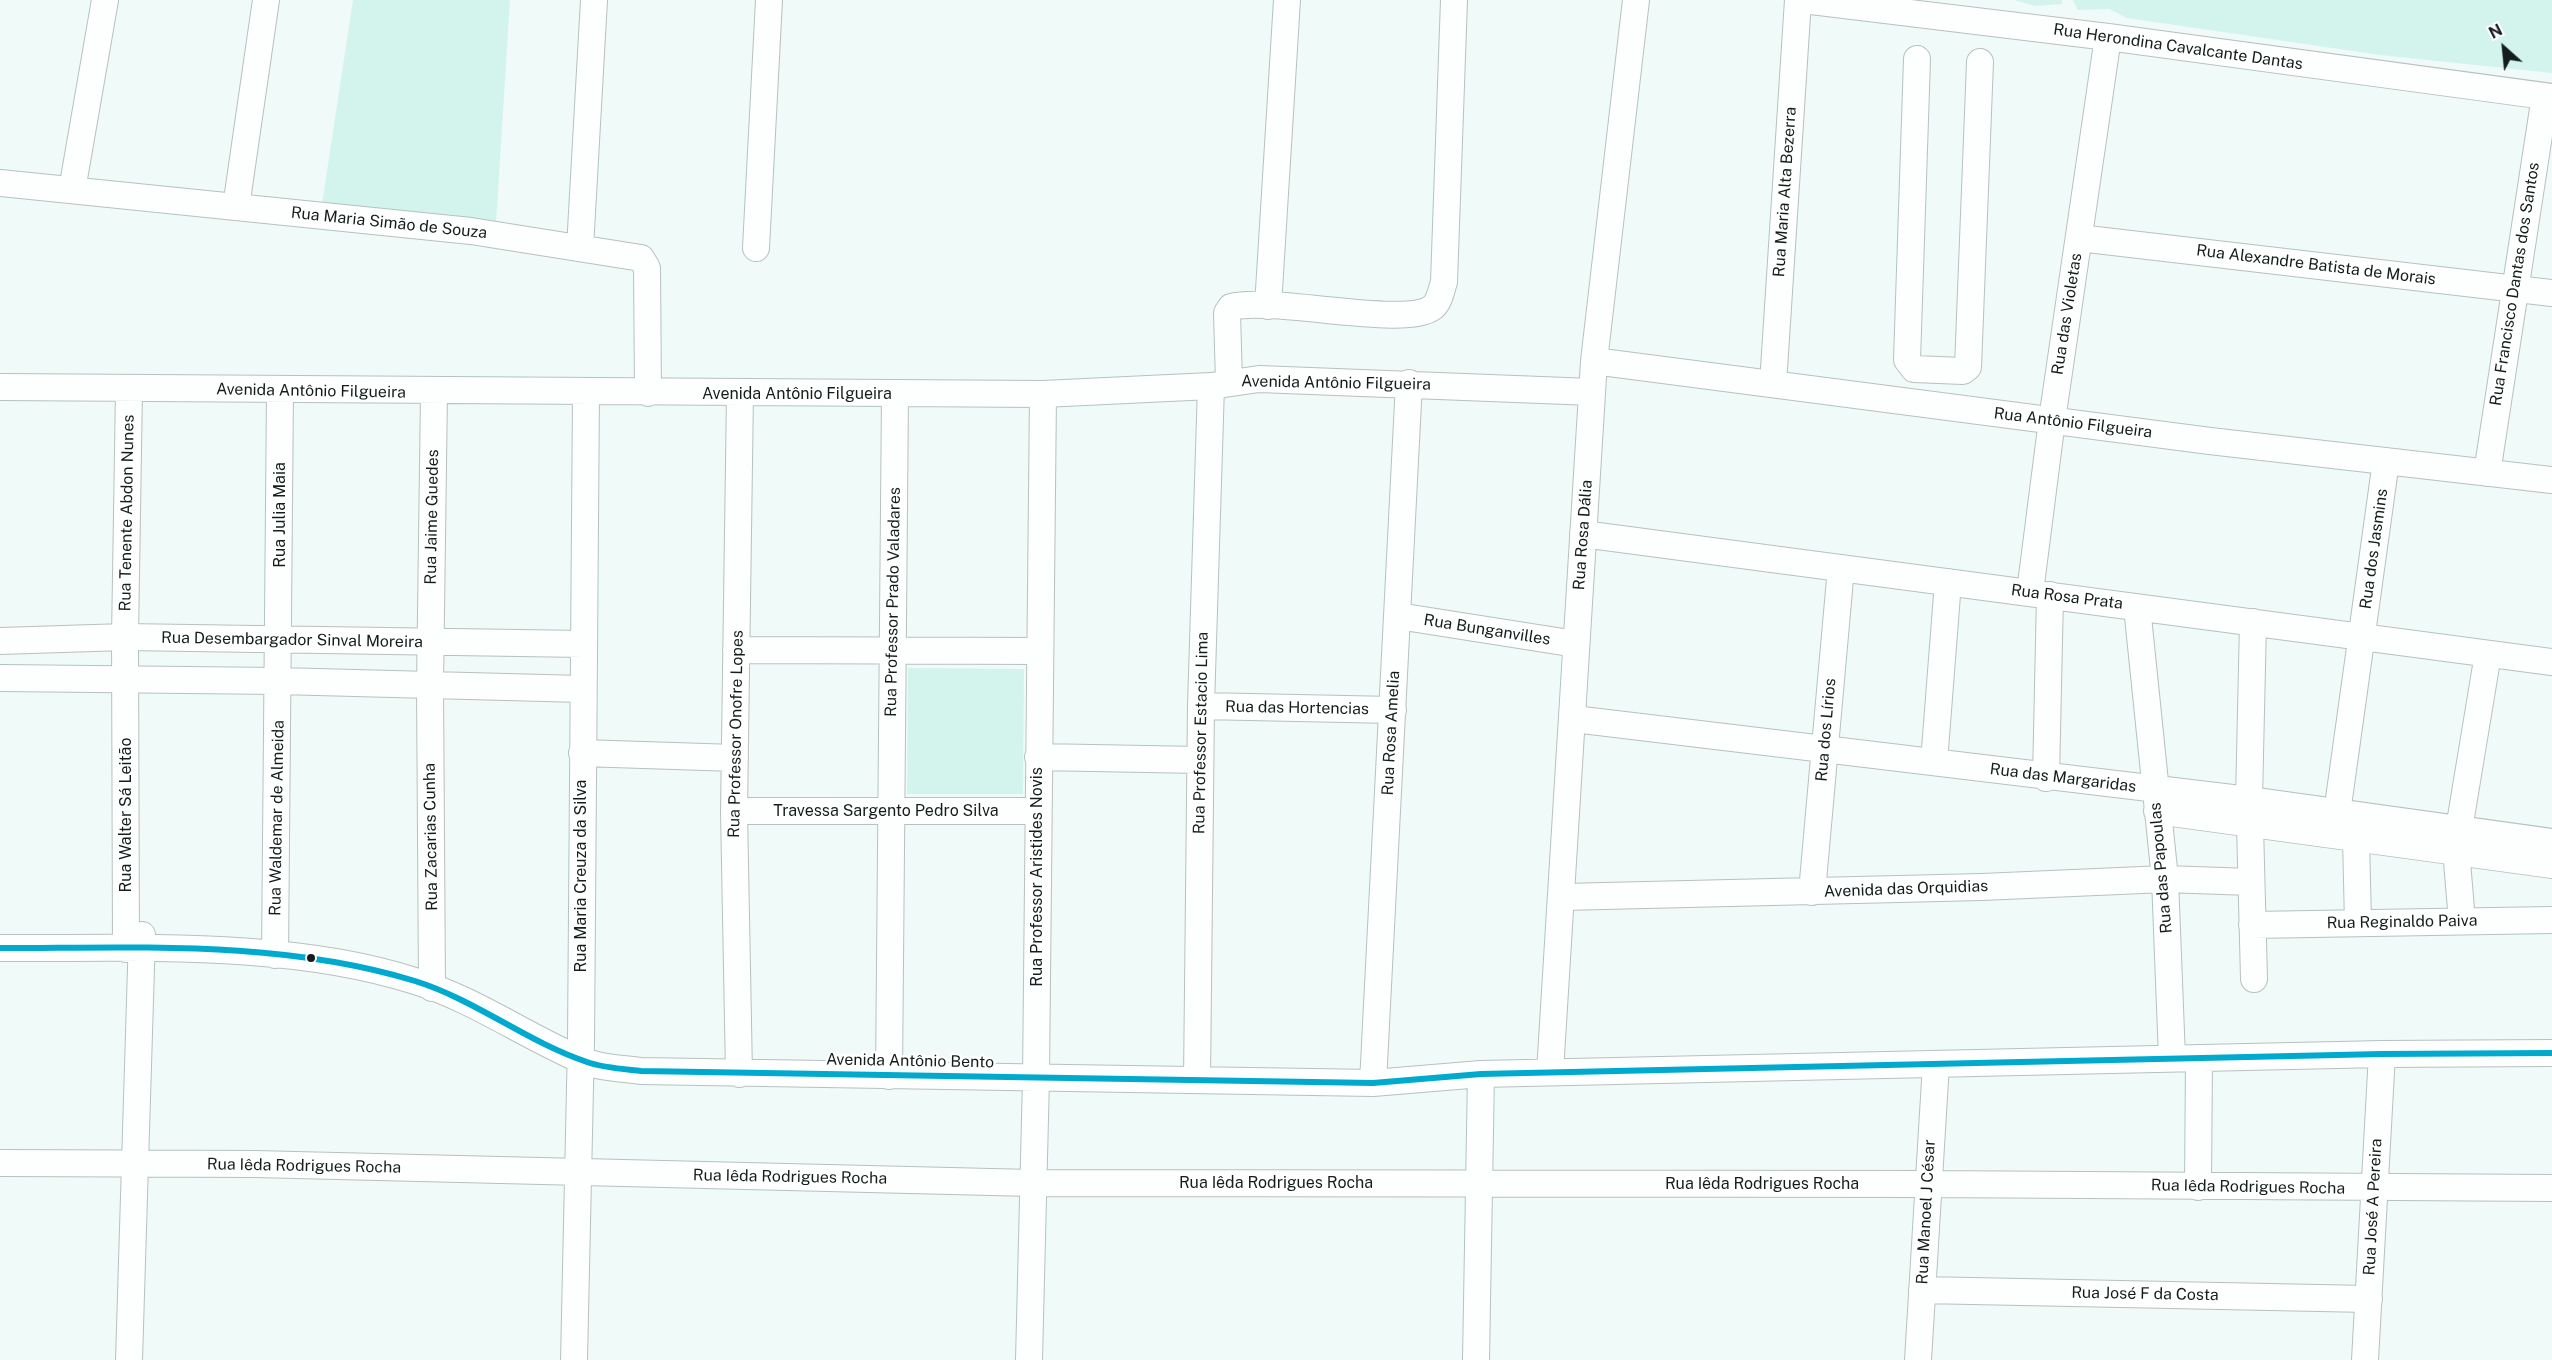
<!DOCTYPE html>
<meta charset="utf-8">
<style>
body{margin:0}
#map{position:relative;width:2552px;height:1360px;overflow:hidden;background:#f0faf8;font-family:"Public Sans",sans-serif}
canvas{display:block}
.north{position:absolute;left:2474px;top:18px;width:60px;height:60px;-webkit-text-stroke:4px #fff;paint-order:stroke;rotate:333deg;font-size:16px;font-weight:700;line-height:24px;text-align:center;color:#131e1c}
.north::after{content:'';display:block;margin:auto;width:21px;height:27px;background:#131e1c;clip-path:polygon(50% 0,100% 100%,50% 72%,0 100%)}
</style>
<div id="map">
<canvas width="2552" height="1360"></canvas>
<div class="north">N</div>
</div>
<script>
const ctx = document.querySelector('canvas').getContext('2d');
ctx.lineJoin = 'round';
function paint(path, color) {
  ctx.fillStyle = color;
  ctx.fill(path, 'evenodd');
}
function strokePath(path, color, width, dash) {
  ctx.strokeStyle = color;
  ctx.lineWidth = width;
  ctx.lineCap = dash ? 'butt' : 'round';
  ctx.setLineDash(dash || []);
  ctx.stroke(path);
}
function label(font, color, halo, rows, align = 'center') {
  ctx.font = font + ' "Public Sans",sans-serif';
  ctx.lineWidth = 5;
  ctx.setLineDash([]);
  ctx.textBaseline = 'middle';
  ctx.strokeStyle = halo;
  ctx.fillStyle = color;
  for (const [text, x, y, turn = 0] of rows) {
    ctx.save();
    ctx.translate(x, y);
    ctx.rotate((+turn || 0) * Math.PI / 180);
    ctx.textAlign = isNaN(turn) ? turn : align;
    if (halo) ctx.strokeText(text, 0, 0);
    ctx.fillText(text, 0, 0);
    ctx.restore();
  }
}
const green = new Path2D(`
 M353,0H510L496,223L322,204Z
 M2014,0H2062V4L2035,6Z
 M2073,0H2552V73L2380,55L2127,18L2109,9L2078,10Z
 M908,668L1024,669L1023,794H907Z`);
const street = new Path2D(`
 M1803,0L2108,37L2552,97
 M1917,59L1907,360L1914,369L1963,371L1968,367L1980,62
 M0,183L471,231L641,258L647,268L648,393
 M72,190L105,0
 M236,207L266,0
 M2079,238L2552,293
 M580,248L594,0
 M756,248L769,0
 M1268,306L1287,0
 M1594,361L2210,441L2552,480
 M1229,382L1227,313L1231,307C1272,296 1408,329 1433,307C1440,301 1441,290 1444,282L1454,0
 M1773,384L1798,0
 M0,387L1043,394L1211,386L1259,379L1592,392
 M2487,473L2545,96
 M1583,534L2552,662
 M2030,592L2052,420L2108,37
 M2137,607L2165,879L2172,1058
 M1398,616L1576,644
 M0,641L125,637L584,644
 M736,650L1040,651
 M0,678L279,681L582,689
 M1201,706L1393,710
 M1574,719L2249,800L2552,842
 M582,753L735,758
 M1038,757L1200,760
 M1934,762L1948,582
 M2046,778L2050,595
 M2249,800L2253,622
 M734,811H1038
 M2157,811L2552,865
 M2337,813L2386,461
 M2250,825L2254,979
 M2459,829L2488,654
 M2356,838L2358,923
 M2456,850L2462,921
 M1812,892L1841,568
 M1562,897L1982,887L2165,879L2251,882
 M2252,925L2552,920
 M0,948C133,949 288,940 415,981C473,999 524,1035 579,1059C598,1068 621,1068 641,1071L1373,1083L1481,1074L2382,1054L2552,1053
 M126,949L125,637L129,389
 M275,955L280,391
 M432,988L430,686L434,392
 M1550,1072L1594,361L1636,0
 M739,1074L734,811L740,394
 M889,1076L895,394
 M1197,1080L1201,706L1211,386
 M1373,1083L1409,383
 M0,1163L255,1164L1032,1183L1927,1184L2552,1188
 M2198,1187L2199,1058
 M1922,1290L2369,1299
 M129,1360L142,935
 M574,1360L581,1042L586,393
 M1029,1360L1036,1078L1043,394
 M1476,1360L1481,1074
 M1918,1360L1936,1064
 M2365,1360L2382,1054`);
const bus1 = new Path2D(`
 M0,948C138,948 281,940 415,981C476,1000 527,1042 587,1062C604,1068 623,1069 641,1071L1373,1083L1481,1074L2382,1054L2552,1053`);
const markers = [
 [311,958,5,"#131e1c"]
];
const streetNames = [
 ["Rua Herondina Cavalcante Dantas",2178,47,8],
 ["Rua Maria Alta Bezerra",1785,192,-86],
 ["Rua Maria Simão de Souza",389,223,6],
 ["Rua Alexandre Batista de Morais",2316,265,7],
 ["Rua Francisco Dantas dos Santos",2515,284,-81],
 ["Rua das Violetas",2067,314,-81],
 ["Avenida Antônio Filgueira",1336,383,1],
 ["Avenida Antônio Filgueira",311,391,1],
 ["Avenida Antônio Filgueira",797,394],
 ["Rua Antônio Filgueira",2073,423,7],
 ["Rua Tenente Abdon Nunes",127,513,-89],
 ["Rua Julia Maia",280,515,-90],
 ["Rua Jaime Guedes",432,517,-89],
 ["Rua Rosa Dália",1583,535,-86],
 ["Rua dos Jasmins",2374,549,-82],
 ["Rua Rosa Prata",2067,597,7],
 ["Rua Professor Prado Valadares",893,602,-89],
 ["Rua Bunganvilles",1487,630,9],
 ["Rua Desembargador Sinval Moreira",292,640,1],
 ["Rua das Hortencias",1297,708,1],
 ["Rua dos Lírios",1826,730,-85],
 ["Rua Professor Estacio Lima",1201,733,-89],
 ["Rua Rosa Amelia",1391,733,-87],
 ["Rua Professor Onofre Lopes",736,734,-89],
 ["Rua das Margaridas",2063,778,7],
 ["Travessa Sargento Pedro Silva",886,811],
 ["Rua Walter Sá Leitão",126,815,-90],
 ["Rua Waldemar de Almeida",277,818,-89],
 ["Rua Zacarias Cunha",431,837,-91],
 ["Rua das Papoulas",2161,868,-95],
 ["Rua Maria Creuza da Silva",581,876,-90],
 ["Rua Professor Aristides Novis",1037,877,-90],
 ["Avenida das Orquidias",1906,889,-2],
 ["Rua Reginaldo Paiva",2402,922,-1],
 ["Avenida Antônio Bento",910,1061,1],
 ["Rua Iêda Rodrigues Rocha",304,1166,1],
 ["Rua Iêda Rodrigues Rocha",790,1177,1],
 ["Rua Iêda Rodrigues Rocha",1276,1183],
 ["Rua Iêda Rodrigues Rocha",1762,1184],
 ["Rua Iêda Rodrigues Rocha",2248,1187,1],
 ["Rua José A Pereira",2373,1207,-87],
 ["Rua Manoel J César",1926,1212,-87],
 ["Rua José F da Costa",2145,1294,1]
];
paint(green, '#d2f4ed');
strokePath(street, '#b7c1bf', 28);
strokePath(street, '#fdfefe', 26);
strokePath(bus1, '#00a9ce', 6);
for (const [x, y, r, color] of markers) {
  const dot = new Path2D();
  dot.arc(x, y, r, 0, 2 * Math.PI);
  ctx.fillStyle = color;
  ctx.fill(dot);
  strokePath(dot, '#fff', 2);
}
label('16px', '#131e1c', '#fff', streetNames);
</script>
